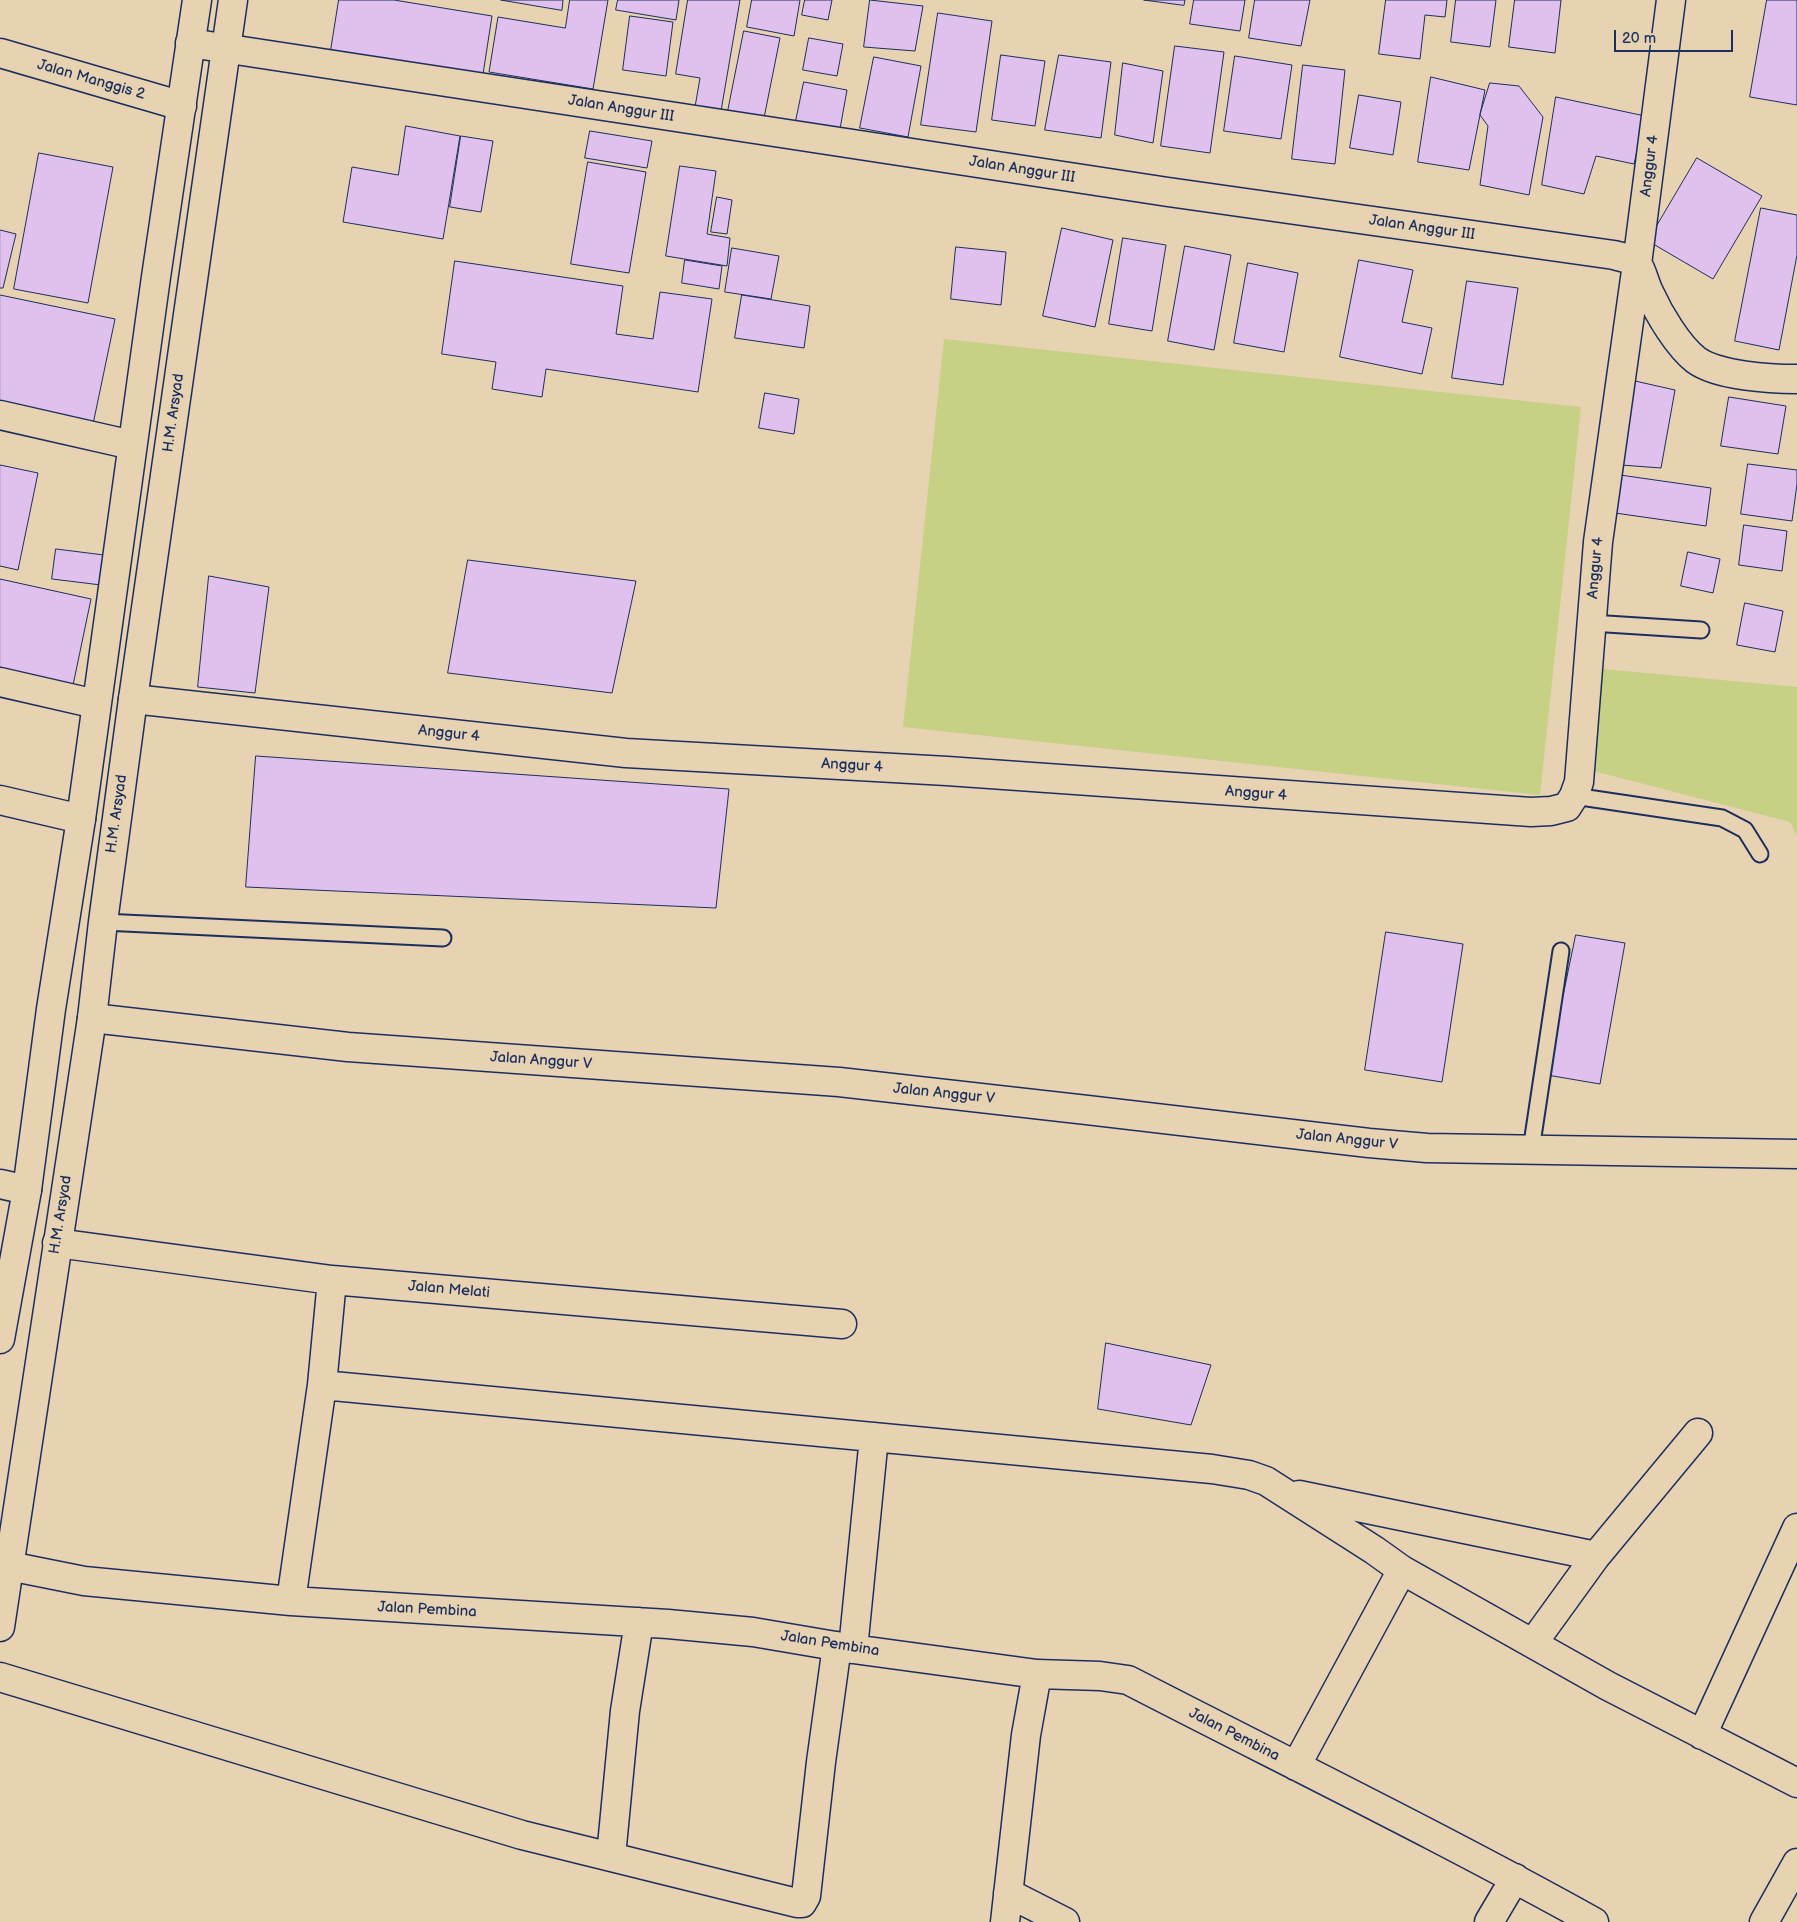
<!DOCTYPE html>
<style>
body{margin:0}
#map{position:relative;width:1797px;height:1922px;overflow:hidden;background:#e7d2b1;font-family:"Balsamiq Sans",sans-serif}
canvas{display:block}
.scale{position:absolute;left:1614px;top:30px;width:119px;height:22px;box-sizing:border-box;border:2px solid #1b2f5e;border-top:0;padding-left:6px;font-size:15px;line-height:18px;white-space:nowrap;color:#1b2f5e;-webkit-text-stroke:4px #e7d2b1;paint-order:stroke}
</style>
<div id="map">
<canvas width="1797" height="1922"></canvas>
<div class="scale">20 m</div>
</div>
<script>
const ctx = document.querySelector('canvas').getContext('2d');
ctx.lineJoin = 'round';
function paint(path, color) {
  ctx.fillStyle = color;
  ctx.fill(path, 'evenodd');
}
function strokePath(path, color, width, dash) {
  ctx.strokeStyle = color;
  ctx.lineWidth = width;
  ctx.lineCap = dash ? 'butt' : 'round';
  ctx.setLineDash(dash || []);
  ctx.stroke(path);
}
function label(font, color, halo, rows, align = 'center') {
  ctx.font = font + ' "Balsamiq Sans",sans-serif';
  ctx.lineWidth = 5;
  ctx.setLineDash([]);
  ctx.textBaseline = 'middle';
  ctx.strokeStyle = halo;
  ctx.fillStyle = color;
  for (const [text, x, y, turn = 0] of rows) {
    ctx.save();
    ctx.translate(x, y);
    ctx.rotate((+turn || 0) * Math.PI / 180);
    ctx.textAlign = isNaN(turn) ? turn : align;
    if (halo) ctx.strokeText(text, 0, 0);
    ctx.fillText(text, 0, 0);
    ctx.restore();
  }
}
const green = new Path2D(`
 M944,339L1581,407L1540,795L903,727Z
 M1603,669L1797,687V836L1790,822L1590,770Z`);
const building = new Path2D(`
 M339,0H394L492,16L483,74L331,50Z
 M501,0H563L562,10Z
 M570,0H608L593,89L489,72L498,17L565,28Z
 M618,0H679L676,20L616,10Z
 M688,0H740L721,111L695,107L700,78L676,74Z
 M752,0H800L794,36L747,27Z
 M805,0H832L828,20L802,15Z
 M870,0L923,6L915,51L864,47Z
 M1144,0H1185L1184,5Z
 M1194,0H1245L1240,31L1190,24Z
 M1255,0H1310L1301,46L1249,38Z
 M1386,0H1447L1445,17L1425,15L1420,59L1379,54Z
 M1456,0H1496L1490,47L1451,42Z
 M1515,0H1561L1555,53L1509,47Z
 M1767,0H1797V105L1750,97Z
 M938,13L992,21L976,132L921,125Z
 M630,16L673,22L666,76L623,70Z
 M744,31L780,38L764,118L728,111Z
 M809,38L843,44L837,76L803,70Z
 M1175,46L1224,52L1210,153L1161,146Z
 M1001,55L1045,61L1035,126L992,120Z
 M1059,55L1111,62L1101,138L1045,130Z
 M1235,56L1292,65L1281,139L1224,131Z
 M874,57L921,66L908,137L860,128Z
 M1123,63L1163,71L1153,143L1115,135Z
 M1303,65L1345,70L1335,164L1292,159Z
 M1431,77L1485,90L1469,170L1418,162Z
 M804,82L847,90L840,129L796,121Z
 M1490,83L1519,86L1543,117L1529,195L1480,185L1488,126L1480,115Z
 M1359,95L1401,102L1393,155L1350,148Z
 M1556,97L1645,116L1634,164L1596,156L1584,194L1542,185Z
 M406,126L460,136L443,239L343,222L352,167L398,175Z
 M590,131L652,141L647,168L585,158Z
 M461,136L493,141L481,212L450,207Z
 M39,153L113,167L88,303L14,289Z
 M1697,158L1762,196L1713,279L1648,241Z
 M588,162L646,172L629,273L571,264Z
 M680,166L716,171L707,234L730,238L727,266L666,256Z
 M717,197L732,200L727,234L711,232Z
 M1761,208L1797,215V255L1779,350L1735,341Z
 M1062,228L1113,240L1095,327L1043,316Z
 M0,230L16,234L3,288H0Z
 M1123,238L1166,245L1152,331L1109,324Z
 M1185,246L1231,255L1214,350L1168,341Z
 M956,247L1006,252L1001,305L951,299Z
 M732,248L779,256L771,299L725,292Z
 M685,260L722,266L719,289L682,283Z
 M1359,260L1413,270L1402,322L1432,328L1422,374L1340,357Z
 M455,261L623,286L616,334L653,339L660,292L712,299L698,392L546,369L542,397L492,389L496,362L442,354Z
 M1248,263L1298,273L1284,352L1234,343Z
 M1467,281L1518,288L1503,385L1452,378Z
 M0,295L115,319L92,429L0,410Z
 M742,295L810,306L804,348L735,338Z
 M1635,381L1675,390L1661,468L1621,465Z
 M765,393L799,399L794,434L759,428Z
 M1729,397L1786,406L1778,454L1721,446Z
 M1748,464L1797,470V484L1792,521L1741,514Z
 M0,465L38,473L18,570L0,566Z
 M1620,475L1711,488L1706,526L1615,513Z
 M1744,525L1787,531L1782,571L1739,565Z
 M56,549L104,555L101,585L52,579Z
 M1688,552L1720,559L1713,593L1681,586Z
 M468,560L636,581L612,693L448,673Z
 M209,576L269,587L255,693L198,687Z
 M0,579L91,599L72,690L0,675Z
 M1745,603L1783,611L1775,652L1737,645Z
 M256,756L729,789L716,908L246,887Z
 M1386,932L1463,944L1442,1082L1365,1070Z
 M1576,935L1625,943L1600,1084L1547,1075Z
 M1106,1343L1211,1365L1191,1425L1098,1409Z`);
const lane = new Path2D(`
 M1591,623L1701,630
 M1574,796L1722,818L1745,830L1760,854
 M103,922L443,938
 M1531,1150L1561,951`);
const street = new Path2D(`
 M190,43L1168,192L1614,255C1621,257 1633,259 1638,265C1643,273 1645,285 1650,294C1659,314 1678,346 1696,360C1718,376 1770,379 1797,379
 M0,53L182,106
 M0,415L132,445
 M0,682L96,704
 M133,699L626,753L947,771L1531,812L1551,811L1567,807L1574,796L1579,782L1598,542L1637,264L1671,0
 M0,800L81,819
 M92,1018L348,1047L839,1082L1087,1110L1369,1143L1427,1148L1489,1149L1797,1154
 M0,1184L27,1190
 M57,1243L332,1280L842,1324
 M322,1385L1212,1469L1249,1475L1266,1481L1374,1550L1402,1570L1608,1686L1797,1783
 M1299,1495L1596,1556
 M9,1566L84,1581L291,1601L668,1624L753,1632L853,1649L1037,1674L1100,1676L1128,1680C1283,1760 1441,1837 1594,1922
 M291,1601L322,1385L332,1280
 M1533,1643L1596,1556L1698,1433
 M853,1649L874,1437
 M0,1677L522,1835L797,1903H802L806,1896L821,1762L837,1646
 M1702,1735L1797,1528
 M1296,1766L1402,1570
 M611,1856L625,1711L639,1622
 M1008,1893L1065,1922
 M1005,1922L1026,1735L1037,1674
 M1489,1922L1515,1878
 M1764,1922L1797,1863`);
const secondary = new Path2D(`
 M0,1339L27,1190L51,1009L81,819L156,277L197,0
 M0,1627L92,1018L103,922L133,699L233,0`);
const streetNames = [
 ["Jalan Manggis 2",91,80,16],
 ["Jalan Anggur III",621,109,9],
 ["Anggur 4",1650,166,-83],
 ["Jalan Anggur III",1022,170,9],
 ["Jalan Anggur III",1422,228,8],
 ["H.M. Arsyad",174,413,-82],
 ["Anggur 4",1596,568,-85],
 ["Anggur 4",449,734,6],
 ["Anggur 4",852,766,3],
 ["Anggur 4",1256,794,4],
 ["H.M. Arsyad",117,814,-82],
 ["Jalan Anggur V",541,1061,4],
 ["Jalan Anggur V",944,1094,6],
 ["Jalan Anggur V",1347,1140,6],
 ["H.M. Arsyad",61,1215,-81],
 ["Jalan Melati",449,1290,5],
 ["Jalan Pembina",427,1610,3],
 ["Jalan Pembina",830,1644,9],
 ["Jalan Pembina",1234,1735,27]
];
paint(green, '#c6d185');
paint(building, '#e0c0ed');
strokePath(building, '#1b2f5e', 1);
strokePath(lane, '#1b2f5e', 19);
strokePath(street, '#1b2f5e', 31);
strokePath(secondary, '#1b2f5e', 31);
strokePath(lane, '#e7d2b1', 15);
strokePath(street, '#e7d2b1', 28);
strokePath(secondary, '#e7d2b1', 28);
label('15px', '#1b2f5e', '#e7d2b1', streetNames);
</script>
